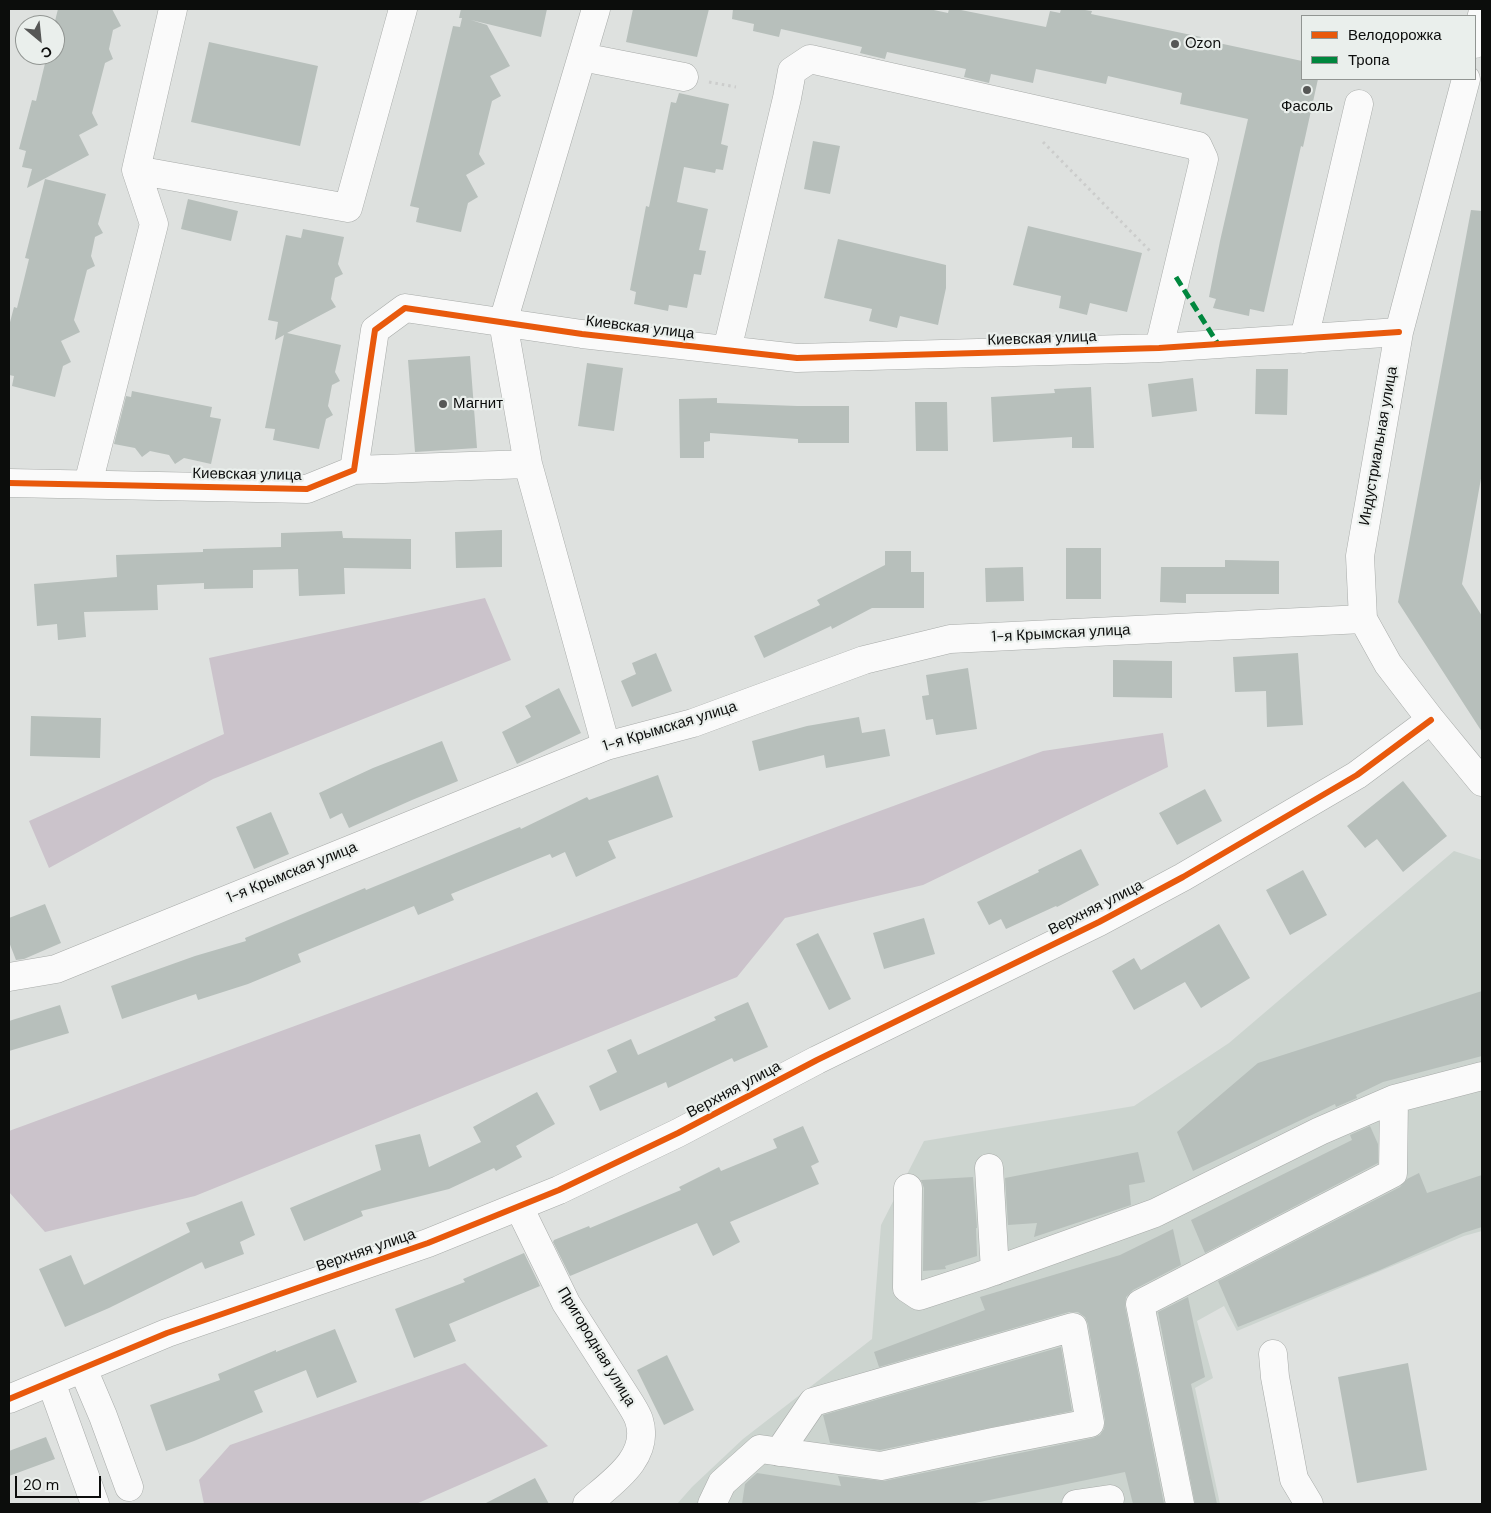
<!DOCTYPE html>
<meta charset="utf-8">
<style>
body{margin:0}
#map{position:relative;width:1491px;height:1513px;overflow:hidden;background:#dee1df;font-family:"DM Sans",sans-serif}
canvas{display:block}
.frame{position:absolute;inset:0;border:10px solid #0c0d0c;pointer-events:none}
.legend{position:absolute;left:1301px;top:15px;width:175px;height:65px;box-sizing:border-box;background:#eaefec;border:1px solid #919592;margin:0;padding:6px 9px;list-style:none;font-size:15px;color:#0c0d0c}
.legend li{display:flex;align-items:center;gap:10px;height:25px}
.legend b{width:25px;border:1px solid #919592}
.north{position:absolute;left:15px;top:15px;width:50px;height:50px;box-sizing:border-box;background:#eaefec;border:1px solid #919592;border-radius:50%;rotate:152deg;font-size:14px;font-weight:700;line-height:20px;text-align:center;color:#0c0d0c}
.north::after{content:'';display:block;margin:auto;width:18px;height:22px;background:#565756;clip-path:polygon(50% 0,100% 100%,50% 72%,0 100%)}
.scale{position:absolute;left:15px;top:1476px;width:86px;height:22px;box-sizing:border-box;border:2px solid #0c0d0c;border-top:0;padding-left:6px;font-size:15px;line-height:18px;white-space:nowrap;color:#0c0d0c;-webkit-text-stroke:4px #eaefec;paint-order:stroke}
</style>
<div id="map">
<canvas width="1491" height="1513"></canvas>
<div class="frame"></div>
<ul class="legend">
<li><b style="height:6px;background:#e8590c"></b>Велодорожка</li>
<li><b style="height:6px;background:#00873e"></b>Тропа</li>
</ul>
<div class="north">С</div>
<div class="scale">20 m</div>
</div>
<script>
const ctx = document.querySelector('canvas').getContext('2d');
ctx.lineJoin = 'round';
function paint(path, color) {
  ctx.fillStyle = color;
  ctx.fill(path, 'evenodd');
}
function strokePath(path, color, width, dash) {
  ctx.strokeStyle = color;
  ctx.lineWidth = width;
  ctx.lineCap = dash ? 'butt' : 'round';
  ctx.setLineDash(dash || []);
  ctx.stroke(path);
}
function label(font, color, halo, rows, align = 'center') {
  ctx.font = font + ' "DM Sans",sans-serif';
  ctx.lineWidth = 4.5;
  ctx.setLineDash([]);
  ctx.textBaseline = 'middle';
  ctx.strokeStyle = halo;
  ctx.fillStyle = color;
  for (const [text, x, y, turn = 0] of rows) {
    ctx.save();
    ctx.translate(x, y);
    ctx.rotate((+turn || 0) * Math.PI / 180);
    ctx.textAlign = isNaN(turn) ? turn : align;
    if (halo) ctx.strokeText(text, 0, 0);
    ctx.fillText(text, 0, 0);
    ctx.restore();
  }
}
const built = new Path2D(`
 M1454,851L1482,860V1231L1464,1236L1237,1331L1224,1306L1197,1321L1213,1378L1195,1388L1220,1504H677L692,1487L743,1439L872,1339L881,1225L924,1141L1134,1106L1229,1043Z`);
const green = new Path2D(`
 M485,598L511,660L213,779L49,868L29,821L224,734L209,658Z
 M1163,733L1168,767L923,885L785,918L737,977L195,1196L45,1232L9,1192V1131L1043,751Z
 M465,1363L548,1446L416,1504H204L199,1480L230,1445Z`);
const building = new Path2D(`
 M58,9H112L121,26L113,30L109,49L113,59L105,63L92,113L98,125L79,135L89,155L27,188L32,169L22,167L26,151L19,149L32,100L36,101L47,55H55L54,25Z
 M461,9H547L541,37L471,20L487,25L510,66L490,76L501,96L492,101L479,154L485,164L466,175L478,197L468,203L461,232L416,222L419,208L410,206L453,26L460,27L462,18H459Z
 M633,9H709L697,57L626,42Z
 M733,9H929L948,13L949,9H956L1046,27L1050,11L1060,13L1061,9H1078L1092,11L1091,14L1201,37L1200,39L1302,61V79H1318L1303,147L1301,146L1264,312L1250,309L1249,316L1213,308L1216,299L1209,297L1220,241L1248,119L1180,104L1182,93L1108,76L1106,84L1036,69L1033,83L991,74L989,83L964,77L966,69L887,52L885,59L860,53L862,47L781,29L779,37L753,31L754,24L732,19Z
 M209,42L318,66L300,146L191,122Z
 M679,93L729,104L721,144L728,146L723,170L716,169L715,173L684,167L677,202L708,209L699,250L706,251L701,275L694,274L687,308L669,305L668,311L634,304L636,292L630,290L646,206L649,207L671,102L676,103Z
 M813,141L840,146L830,194L804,189Z
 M45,179L106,194L98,224L103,233L95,237L91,256L95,266L87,270L74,320L80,332L61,341L71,362L63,366L55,397L12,386L14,376L9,375V326L14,307L17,308L29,259L25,258Z
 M188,199L238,211L231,241L181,229Z
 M1471,210L1482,211V473L1462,584L1482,616V732L1398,602Z
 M1028,226L1142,253L1127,312L1090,303L1087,315L1059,308L1061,296L1013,285Z
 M303,229L344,237L338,264L343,274L335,278L331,299L336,307L287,333L341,345L335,372L340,381L332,385L328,406L333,415L326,419L319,449L273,440L275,429L265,428L284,335L275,340L278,322L268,320L286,235L301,238Z
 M838,239L946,265V288L938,325L900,316L897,328L869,321L872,309L824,298Z
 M470,356L477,448L415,452L408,360Z
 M587,363L623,368L614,431L578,426Z
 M1256,369H1288L1287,415L1255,414Z
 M1193,378L1197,411L1152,417L1148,384Z
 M1091,387L1094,448H1072V437L993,442L991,397L1055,393L1054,389Z
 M132,391L212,407L210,417L221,419L211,464L184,458L175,464L169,455L150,451L142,457L135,448L114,444L126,396L131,397Z
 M717,398V403L797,406H849V443H798V439L710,433V441L704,442V458H680L679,399Z
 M915,402H947L948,451H916Z
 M502,530V567L456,568L455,532Z
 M342,531L343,538L411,539V569L344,568L345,594L299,596L298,569L253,570V588L204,589V583L157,585L158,610L84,612L86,637L58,640L57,624L37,626L34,584L117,577L116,555L203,552V549L281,547V533Z
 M1066,548H1101V599H1066Z
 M885,551H911V572H924V608H872L832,629L831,626L764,658L754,636L820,605L817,600L885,565Z
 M1225,560L1279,561V594H1186V603L1160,602L1161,567H1225Z
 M1023,567L1024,601L986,602L985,568Z
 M656,653L672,691L632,707L621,681L636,674L632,663Z
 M1298,653L1303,725L1267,727L1266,691L1235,692L1233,657Z
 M1113,660L1172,661V698L1113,697Z
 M968,668L977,729L936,735L933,719L926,720L922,696L929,695L926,675Z
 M559,688L581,733L517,764L502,732L531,717L525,706Z
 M31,716L101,718L100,758L30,756Z
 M859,717L862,733L885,729L890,756L826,768L824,755L759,771L752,741L807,726Z
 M442,741L458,781L412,800L349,828L342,813L330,819L319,793L373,768Z
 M658,775L673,817L608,841L616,858L576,877L565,852L552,858L550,854L451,894L454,900L418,915L414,906L298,954L301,962L248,984L198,1000L196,994L122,1019L111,986L195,956L246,941L245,938L365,888L366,890L520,827L521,829L587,797L589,800Z
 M1403,781L1447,836L1403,872L1377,839L1365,848L1347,826Z
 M1205,789L1222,821L1177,845L1159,813Z
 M271,812L289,854L254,869L236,827Z
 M1081,849L1099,885L1057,907L1056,906L1006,929L1001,919L989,925L977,902L1039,872L1038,870Z
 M1303,870L1327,915L1290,935L1266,890Z
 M45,904L61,943L24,959L16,960L9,942V918Z
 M924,918L935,954L884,969L873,933Z
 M1219,924L1250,978L1201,1008L1185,982L1134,1010L1112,971L1134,958L1141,970Z
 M818,933L851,999L829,1010L796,944Z
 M1482,991V1056L1383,1082L1356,1095L1357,1098L1336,1107L1335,1104L1193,1171L1177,1132L1258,1063Z
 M748,1002L768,1047L734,1062L732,1058L668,1088L666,1082L600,1111L589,1086L617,1072L607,1050L631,1039L638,1055L716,1020L714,1017Z
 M60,1005L69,1033L9,1051V1021Z
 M537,1092L555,1124L516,1146L522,1157L496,1171L494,1168L449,1189L361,1211L363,1216L304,1241L290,1208L381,1170L375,1145L420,1134L429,1167L481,1142L473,1127Z
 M803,1126L819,1162L811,1166L819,1184L730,1222L740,1242L713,1256L697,1223L570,1276L553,1242L554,1240L589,1226L590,1228L681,1190L679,1187L719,1167L721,1171L777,1148L773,1139Z
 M1370,1126L1378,1144V1163L1205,1253L1191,1220L1352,1140L1350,1135Z
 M1138,1152L1145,1182L1129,1185L1131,1205L1034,1237L1037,1223L1008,1225L1005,1178Z
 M1419,1173L1427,1193L1482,1175V1227L1463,1233L1380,1270L1238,1327L1218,1281L1400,1187L1407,1179Z
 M973,1177L977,1228H976L977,1256L945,1266L946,1269L923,1271L924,1188L921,1180Z
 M242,1201L255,1235L240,1242L244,1254L205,1269L202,1262L109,1308L65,1327L39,1269L71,1255L84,1285L190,1232L186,1223Z
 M1173,1229L1181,1265L1133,1290L1126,1297L1125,1306L1164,1504H1133L1125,1472L970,1504H742L745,1484L757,1473L841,1486L838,1476L884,1481L1093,1438L1100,1435L1104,1429L1105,1420L1088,1324L1085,1317L1078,1312H1069L879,1367L874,1352L985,1310L980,1297L1120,1255Z
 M524,1253L540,1286L449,1324L456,1341L414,1358L395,1309L465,1282L463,1279Z
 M1188,1297L1205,1377L1191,1384L1217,1504H1195L1158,1312Z
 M335,1329L357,1382L317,1398L306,1370L254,1391L263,1412L194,1441L166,1451L150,1405L220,1380L218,1374L276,1350V1352Z
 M1061,1347L1072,1411L880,1450L830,1443L823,1415Z
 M667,1355L694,1410L664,1425L637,1370Z
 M1408,1363L1427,1470L1357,1483L1338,1377Z
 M46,1437L55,1459L9,1476V1451Z
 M535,1478L549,1504H484Z`);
const path = new Path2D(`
 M709,82L736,87
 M1043,142L1152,253`);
const minor = new Path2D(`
 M596,9L503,322L528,464L606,746
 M1475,44L1482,15
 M582,57L684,77
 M1466,79L1399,332L1360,556L1363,619L1388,664L1431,720L1482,782
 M136,170L348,208L403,9
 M1304,339L1359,104
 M727,350L787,98L792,71L810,59L1198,146L1204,159L1159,348
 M354,470L528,464
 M9,483L307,489L354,470L375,330L405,308L582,334L797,358L1159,348L1399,332
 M88,484L154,224L136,170L173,9
 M9,977L56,969L606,746L693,723L864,660L950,639L1363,619
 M989,1168L995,1271
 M908,1188L907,1288L919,1296L980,1276L1155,1213L1320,1131L1394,1099
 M519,1207L566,1303L630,1403C633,1408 637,1414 639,1420C651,1458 611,1483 587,1504
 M1273,1354L1275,1377L1294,1479L1309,1504
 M83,1369L103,1416L129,1487
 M51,1382L95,1504
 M9,1399L167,1333L428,1243L559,1190L678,1133L817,1060L1099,922L1183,877L1357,775L1431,720
 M712,1504L722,1483L760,1449L881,1466L993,1442L1090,1423L1073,1327L813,1402L779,1452
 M1076,1504L1110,1499
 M1180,1504L1140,1304L1393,1173L1394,1099L1482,1076`);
const quiet = new Path2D(`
 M1176,277L1218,344`);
const cycleway = new Path2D(`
 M9,483L307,489L354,470L375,330L405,308L582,334L797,358L1159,348L1399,332
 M9,1399L167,1333L428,1243L559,1190L678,1133L817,1060L1099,922L1183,877L1357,775L1431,720`);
const markers = [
 [1175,44,5,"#565756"],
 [1307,90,5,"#565756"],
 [443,404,5,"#565756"]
];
const poiNames = [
 ["Ozon",1185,44],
 ["Фасоль",1307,107,"center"],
 ["Магнит",453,404]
];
const streetNames = [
 ["Киевская улица",640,328,7],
 ["Киевская улица",1042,339,-2],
 ["Индустриальная улица",1379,446,-80],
 ["Киевская улица",247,475,1],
 ["1-я Крымская улица",1061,634,-3],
 ["1-я Крымская улица",670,727,-17],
 ["1-я Крымская улица",292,873,-22],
 ["Верхняя улица",1096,908,-27],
 ["Верхняя улица",734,1090,-28],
 ["Верхняя улица",366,1251,-19],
 ["Пригородная улица",596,1347,59]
];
paint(built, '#ccd4cf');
paint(green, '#cbc3cb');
paint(building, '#b7bfbb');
strokePath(minor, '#a8aba9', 29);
strokePath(path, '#cccdcc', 3, [2.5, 4]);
strokePath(minor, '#fafafa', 28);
strokePath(quiet, '#00873e', 5, [10, 5]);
strokePath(cycleway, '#e8590c', 6);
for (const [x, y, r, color] of markers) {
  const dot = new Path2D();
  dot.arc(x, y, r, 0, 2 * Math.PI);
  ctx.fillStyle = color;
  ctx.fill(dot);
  strokePath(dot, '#eaefec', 2);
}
label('15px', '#0c0d0c', '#eaefec', poiNames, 'left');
label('15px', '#0c0d0c', '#eaefec', streetNames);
</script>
